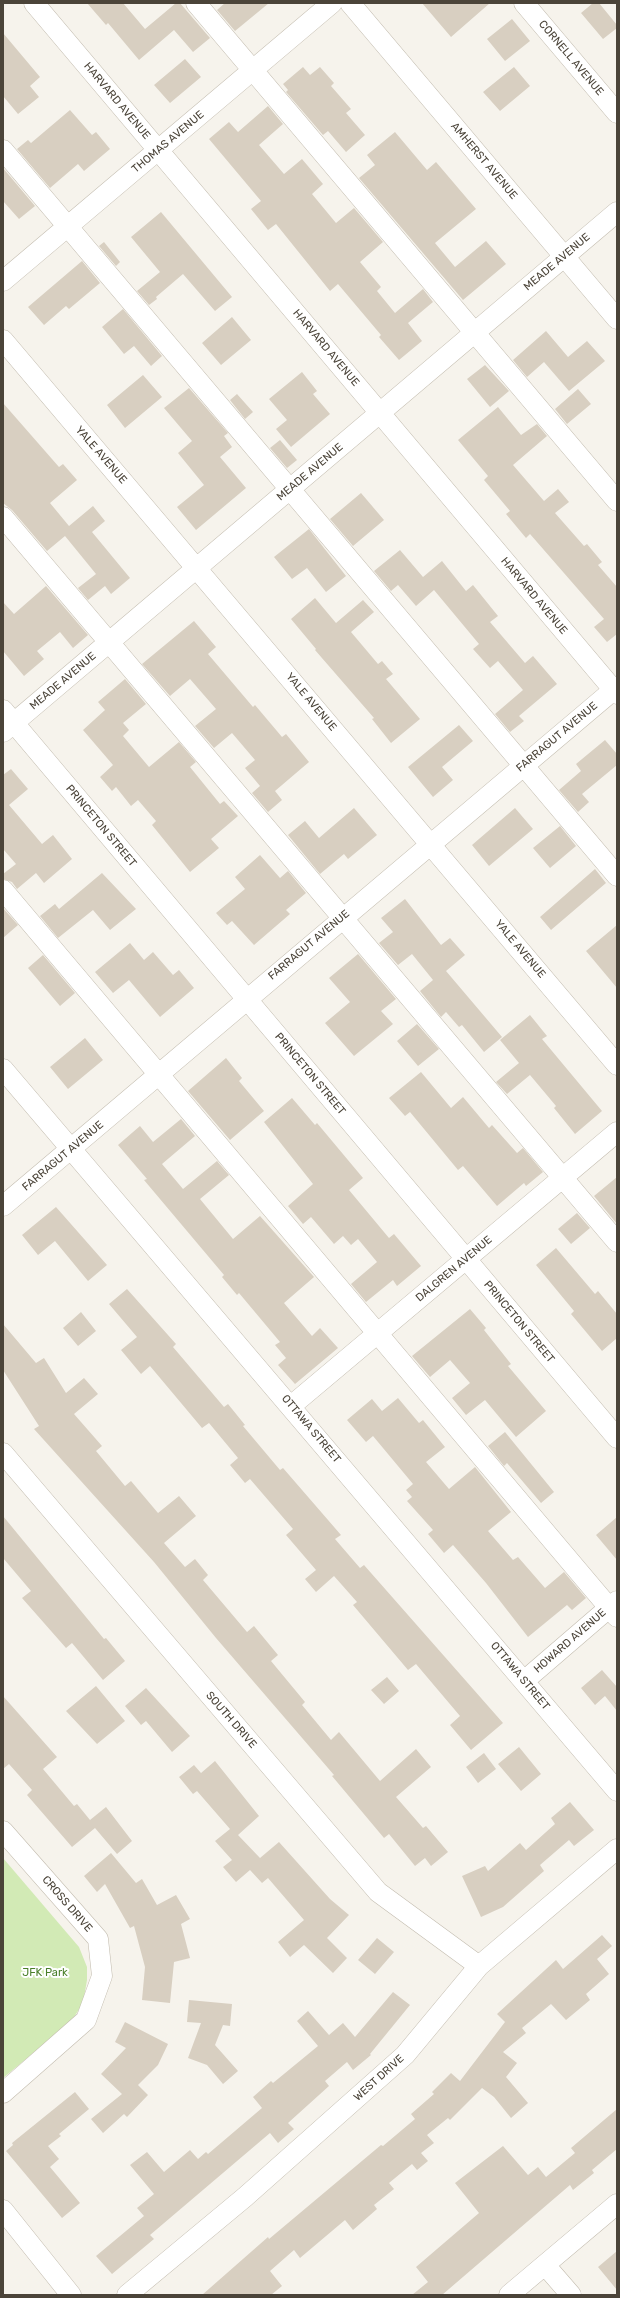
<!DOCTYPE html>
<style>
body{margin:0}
#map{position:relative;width:620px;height:2298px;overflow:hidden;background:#f6f3ec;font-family:Rubik,sans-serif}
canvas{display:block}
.frame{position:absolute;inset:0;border:4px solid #4b4439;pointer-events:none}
</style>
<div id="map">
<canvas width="620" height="2298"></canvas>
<div class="frame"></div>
</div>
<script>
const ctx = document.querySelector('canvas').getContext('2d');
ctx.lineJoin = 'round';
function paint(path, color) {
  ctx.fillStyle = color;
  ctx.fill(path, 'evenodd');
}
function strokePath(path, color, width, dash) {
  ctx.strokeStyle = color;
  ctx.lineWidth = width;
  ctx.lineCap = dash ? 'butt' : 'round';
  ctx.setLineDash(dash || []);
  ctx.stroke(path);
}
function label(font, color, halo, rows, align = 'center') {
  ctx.font = font + ' Rubik,sans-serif';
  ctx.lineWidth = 4;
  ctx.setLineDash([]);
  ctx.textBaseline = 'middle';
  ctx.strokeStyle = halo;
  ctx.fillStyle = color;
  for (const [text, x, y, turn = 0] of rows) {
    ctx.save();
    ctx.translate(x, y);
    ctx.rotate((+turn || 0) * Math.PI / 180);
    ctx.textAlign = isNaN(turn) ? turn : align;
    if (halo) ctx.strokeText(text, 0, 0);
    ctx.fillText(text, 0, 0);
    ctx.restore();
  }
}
const green = new Path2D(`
 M3,1858L79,1947L87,1967V1980L83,2003L71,2022L3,2078Z`);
const building = new Path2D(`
 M87,3H123L145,29L176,3H180L210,38L193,52L174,30L139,60L108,23L106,25Z
 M225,3H269L235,31L217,10Z
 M422,3H490L451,37Z
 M593,3H599L617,25V28L603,39L581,13Z
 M512,19L530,41L505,61L487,39Z
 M3,33L40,77L30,86L39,97L18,114L3,96Z
 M185,59L201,77L170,103L154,85Z
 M303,67L310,75L320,67L334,83L331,86L351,109L346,113L365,135L346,152L328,131L323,135L286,92L288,90L283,84Z
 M514,67L530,86L500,111L483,92Z
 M268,106L283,124L259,145L284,174L302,159L323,184L312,194L336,223L354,208L383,242L360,262L381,287L377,291L395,313L423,289L433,302L408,323L422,341L399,360L379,337L381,335L338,284L330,291L276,224L268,230L251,209L261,201L209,139L229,122L238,132Z
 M70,110L92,135L96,132L110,149L84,171L78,164L50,188L17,149L28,140L31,143Z
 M395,132L427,170L436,162L476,209L435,243L455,267L486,241L506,264L463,300L359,178L375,165L367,155Z
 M3,168L35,206L19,219L3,201Z
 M161,212L232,297L215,311L183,274L156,297L157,299L149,305L137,291L160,272L131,237Z
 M104,242L120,262L116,266L99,246Z
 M82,261L100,283L69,309L66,306L44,325L28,307Z
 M123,309L162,356L151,366L134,346L124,354L102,327Z
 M232,317L251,340L221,365L202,343Z
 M546,331L568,357L587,341L605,361L569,391L544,362L527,377L513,360Z
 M485,365L509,391L490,407L467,379Z
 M302,372L317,391L313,394L330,414L291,447L276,429L287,420L269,399Z
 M143,375L162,397L125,428L107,405Z
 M189,388L228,433L224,436L232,447L220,457L246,488L196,530L177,507L204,485L178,453L192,441L164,408Z
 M578,389L591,404L567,424L555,409Z
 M237,394L253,412L245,419L230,400Z
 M3,403L59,467L63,464L77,480L50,503L69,526L93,506L105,521L92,532L130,578L111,594L105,586L88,600L78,588L96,574L65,536L47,551L12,510L3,503Z
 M498,407L521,435L537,424L547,436L513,465L544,501L558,489L569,502L555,513L584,546L587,544L602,562L598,565L617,587V634L607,642L594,627L604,619L530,534L526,538L506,514L510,511L484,480L488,476L458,440Z
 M280,440L297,460L287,468L270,448Z
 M361,493L384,520L353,546L330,519Z
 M309,529L346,576L326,592L307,568L292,579L274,557Z
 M400,550L423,577L442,561L466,591L473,585L498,616L490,622L525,663L533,656L557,684L519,716L524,721L510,732L495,714L523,690L498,661L490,668L473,649L479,644L434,590L416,606L398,585L391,591L374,571Z
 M46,586L88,635L73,648L60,632L37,651L44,659L24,676L3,651V602L14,614Z
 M315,598L336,623L363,600L374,612L351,632L378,664L382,661L393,674L386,679L420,719L391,743L372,719L374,718L315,650L316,649L291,619Z
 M194,621L216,647L208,654L253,707L255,705L282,737L286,734L309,762L275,791L282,800L268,812L252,793L260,786L245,768L255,760L232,733L214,748L195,726L216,709L190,679L170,696L142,664Z
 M125,679L146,704L123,723L129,730L123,736L149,767L179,742L196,762L190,767L220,804L224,801L238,816L211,839L219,848L190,872L152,825L156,821L138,800L131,806L116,787L112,791L100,777L113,765L83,730L105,710L98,702Z
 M459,725L473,741L442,767L453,780L433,797L408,767Z
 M605,740L617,754V765L582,794L589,802L578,812L559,790L581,771L576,764Z
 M11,769L28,789L9,805L42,844L53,835L72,859L44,883L36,873L17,889L12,882L3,879V874L16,864L3,849V775Z
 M354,808L377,835L348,859L344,854L320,874L288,835L305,821L319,838Z
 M515,808L533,829L489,866L472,845Z
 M560,826L576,846L550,868L533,848Z
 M260,855L280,878L288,871L306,893L286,910L290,914L254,945L232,921L227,925L216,913L245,889L235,877Z
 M595,869L606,883L551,930L540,917Z
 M102,873L136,909L110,930L93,910L58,938L40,916L55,904L59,909Z
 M405,899L441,945L450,938L465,955L446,971L502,1037L484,1052L462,1025L459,1027L446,1012L441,1017L420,991L433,980L412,954L398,965L379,943L393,932L381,918Z
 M3,908L18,925L3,938Z
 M617,925V988L586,951Z
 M130,943L144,960L153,952L173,975L179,970L194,988L160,1017L129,980L113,993L95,972Z
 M358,954L396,999L381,1011L393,1024L354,1056L325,1023L350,1002L329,978Z
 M43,955L75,993L60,1006L28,968Z
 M530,1015L547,1036L542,1039L602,1111L575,1134L554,1108L556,1106L530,1075L507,1094L496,1082L519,1063L500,1040Z
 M417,1024L439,1049L418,1066L397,1041Z
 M85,1038L103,1060L68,1089L50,1067Z
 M226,1058L242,1078L239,1081L264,1111L230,1140L188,1091Z
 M421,1072L451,1108L463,1097L489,1128L492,1125L517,1153L523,1148L543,1172L526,1186L524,1183L497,1206L463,1166L458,1170L410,1112L405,1116L389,1098Z
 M292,1098L315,1125L317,1123L363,1178L349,1190L389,1238L394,1234L421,1266L397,1286L393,1280L366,1302L351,1284L377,1262L358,1239L351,1245L343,1236L334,1244L311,1217L303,1224L288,1206L313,1184L264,1122Z
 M181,1119L195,1136L162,1164L183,1189L217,1161L229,1175L200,1199L233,1239L260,1216L314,1277L284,1303L312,1336L320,1328L338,1348L295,1384L278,1365L286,1358L275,1345L280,1342L239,1293L237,1295L222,1277L224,1275L144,1180L147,1179L118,1145L140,1126L153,1142Z
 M617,1177V1224L594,1196Z
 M56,1207L107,1265L88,1281L55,1241L38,1255L22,1235Z
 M577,1213L590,1228L571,1244L558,1229Z
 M556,1248L595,1294L598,1291L617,1314V1338L602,1351L571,1314L574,1311L536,1265Z
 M127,1289L176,1344L173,1347L224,1407L228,1404L245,1425L243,1426L280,1470L283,1468L341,1535L335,1539L360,1568L364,1565L503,1723L471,1750L450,1725L460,1716L416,1664L408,1670L353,1605L357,1602L334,1576L316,1592L305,1579L316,1570L286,1535L293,1529L250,1479L245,1483L230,1465L238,1458L209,1423L202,1428L150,1366L141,1374L121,1350L137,1337L109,1304Z
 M470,1309L486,1328L484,1330L511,1364L508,1366L546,1411L516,1437L485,1400L466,1415L452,1398L470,1383L450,1360L430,1377L412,1356Z
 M81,1312L96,1331L78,1346L63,1328Z
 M3,1324L36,1363L44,1358L66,1393L84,1378L98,1394L74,1414L102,1446L96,1451L125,1486L131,1481L158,1513L179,1496L196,1516L164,1543L185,1567L195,1559L208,1575L203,1580L247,1632L254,1626L278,1655L271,1661L305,1702L302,1705L331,1740L339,1732L380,1781L416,1749L431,1767L396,1797L423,1828L426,1826L448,1852L431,1866L425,1858L415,1866L389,1834L384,1838L332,1776L334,1775L216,1638L154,1562L34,1429L39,1426L3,1370Z
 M398,1398L419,1423L423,1420L445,1447L426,1462L449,1489L475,1467L511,1512L488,1531L513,1560L518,1557L545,1588L564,1572L586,1598L572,1610L567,1605L528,1637L486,1583L453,1545L444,1553L428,1534L433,1530L407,1501L412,1497L406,1490L413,1484L373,1436L366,1442L347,1420L372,1399L382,1411Z
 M505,1432L554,1492L541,1503L507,1463L504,1466L488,1446Z
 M3,1516L104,1639L106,1638L125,1661L103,1680L72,1643L66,1648L22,1598L31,1591L3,1558Z
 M617,1517V1560L596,1535Z
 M602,1670L617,1687V1711L605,1696L595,1705L581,1688Z
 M387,1677L399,1691L384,1704L371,1690Z
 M96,1686L125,1721L97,1744L66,1711Z
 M146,1688L190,1736L172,1752L146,1721L141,1725L125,1706Z
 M3,1696L57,1757L43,1769L74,1806L77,1804L90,1820L106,1807L132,1841L117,1854L95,1828L72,1847L27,1795L32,1790L9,1764L3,1769Z
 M519,1747L541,1774L521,1791L498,1764Z
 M484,1753L496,1769L478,1783L466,1767Z
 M215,1761L259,1816L238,1835L260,1858L279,1842L330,1899L349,1915L327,1938L347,1958L333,1973L304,1945L290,1957L278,1942L304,1920L268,1878L262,1883L250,1870L236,1882L223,1867L232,1860L215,1841L230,1829L197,1791L193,1794L179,1777L194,1765L201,1773Z
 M570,1802L594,1830L574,1846L569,1840L540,1865L544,1871L503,1907L481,1917L462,1876L485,1866L488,1871L520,1843L526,1850L555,1824L551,1818Z
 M111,1853L136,1883L142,1879L157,1905L176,1895L190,1919L181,1924L190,1958L174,1962L170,2003L142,2000L145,1967L134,1926L130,1928L105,1884L97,1892L84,1876Z
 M602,1935L612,1946L597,1959L609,1974L586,1994L590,2000L566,2020L551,2004L522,2028L526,2033L503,2052L517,2063L506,2077L528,2103L511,2118L494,2097L482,2088L450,2120L448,2118L427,2135L434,2143L421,2153L428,2161L417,2170L412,2164L389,2183L394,2189L374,2205L377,2209L353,2230L345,2220L300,2258L294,2250L270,2271L282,2286L271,2295H202L268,2237L269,2239L381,2145L383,2146L415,2119L411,2114L434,2094L432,2092L451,2073L460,2081L505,2022L497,2014L556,1960L563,1969Z
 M377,1938L394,1952L375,1974L358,1960Z
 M393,1992L410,2005L370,2054L371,2055L353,2070L347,2062L325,2081L329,2086L288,2123L294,2129L278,2143L270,2133L150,2235L154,2239L112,2274L96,2256L144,2216L137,2208L154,2194L130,2165L147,2152L164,2172L190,2150L198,2159L206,2152L208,2154L262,2108L253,2097L271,2081L273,2083L318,2046L297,2021L308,2011L329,2035L343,2023L355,2037Z
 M189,2000L232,2004L230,2026L223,2025L215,2045L238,2071L223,2084L207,2065L188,2058L201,2023L187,2022Z
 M125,2022L168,2044L158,2065L138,2085L148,2095L127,2117L124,2114L103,2133L91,2119L122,2094L101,2074L126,2048L115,2042Z
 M75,2092L89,2109L59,2134L61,2136L48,2146L59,2159L50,2167L80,2203L62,2218L6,2151L13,2145L12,2143Z
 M617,2109V2149L592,2170L594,2173L573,2190L570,2185L442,2295H412L428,2282L416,2267L479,2213L455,2183L503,2146L528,2175L538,2167L546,2177L575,2153L571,2148Z
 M617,2251V2290L598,2267Z`);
const minor = new Path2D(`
 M34,3L617,694
 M196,3L617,501
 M350,3L617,319
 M524,3L617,113
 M3,150L617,876
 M3,281L332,3
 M3,340L617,1065
 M3,517L617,1242
 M3,710L617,1438
 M3,732L617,212
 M3,890L617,1617
 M3,1069L617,1791
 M3,1206L617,687
 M291,1406L617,1132
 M3,1453L378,1892L479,1966
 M524,1681L617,1601
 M3,1831L98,1939L102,1976L86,2020L3,2093
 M3,2210L71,2295
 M545,2265L571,2295
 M127,2295L245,2197L405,2055L479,1966L617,1849
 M509,2295L617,2204`);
const streetNames = [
 ["CORNELL AVENUE",571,58,50],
 ["HARVARD AVENUE",117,101,50],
 ["THOMAS AVENUE",168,142,-40],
 ["AMHERST AVENUE",484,161,50],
 ["MEADE AVENUE",557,262,-40],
 ["HARVARD AVENUE",326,348,50],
 ["YALE AVENUE",101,455,49],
 ["MEADE AVENUE",310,472,-40],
 ["HARVARD AVENUE",534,596,50],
 ["MEADE AVENUE",63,681,-40],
 ["YALE AVENUE",311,702,50],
 ["FARRAGUT AVENUE",557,737,-40],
 ["PRINCETON STREET",101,826,50],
 ["FARRAGUT AVENUE",309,945,-40],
 ["YALE AVENUE",520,949,50],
 ["PRINCETON STREET",310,1074,50],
 ["FARRAGUT AVENUE",63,1156,-40],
 ["DALGREN AVENUE",454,1269,-40],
 ["PRINCETON STREET",519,1322,50],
 ["OTTAWA STREET",311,1429,50],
 ["HOWARD AVENUE",570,1641,-41],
 ["OTTAWA STREET",520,1676,50],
 ["SOUTH DRIVE",231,1720,49],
 ["CROSS DRIVE",67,1904,49],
 ["WEST DRIVE",379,2078,-42]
];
const parkNames = [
 ["JFK Park",45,1973]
];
paint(green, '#d2eab5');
paint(building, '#d8cfc1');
strokePath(minor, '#c2bbae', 21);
strokePath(minor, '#fff', 20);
label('11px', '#4b4439', '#fff', streetNames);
label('11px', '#4a7f2a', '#fff', parkNames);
</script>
